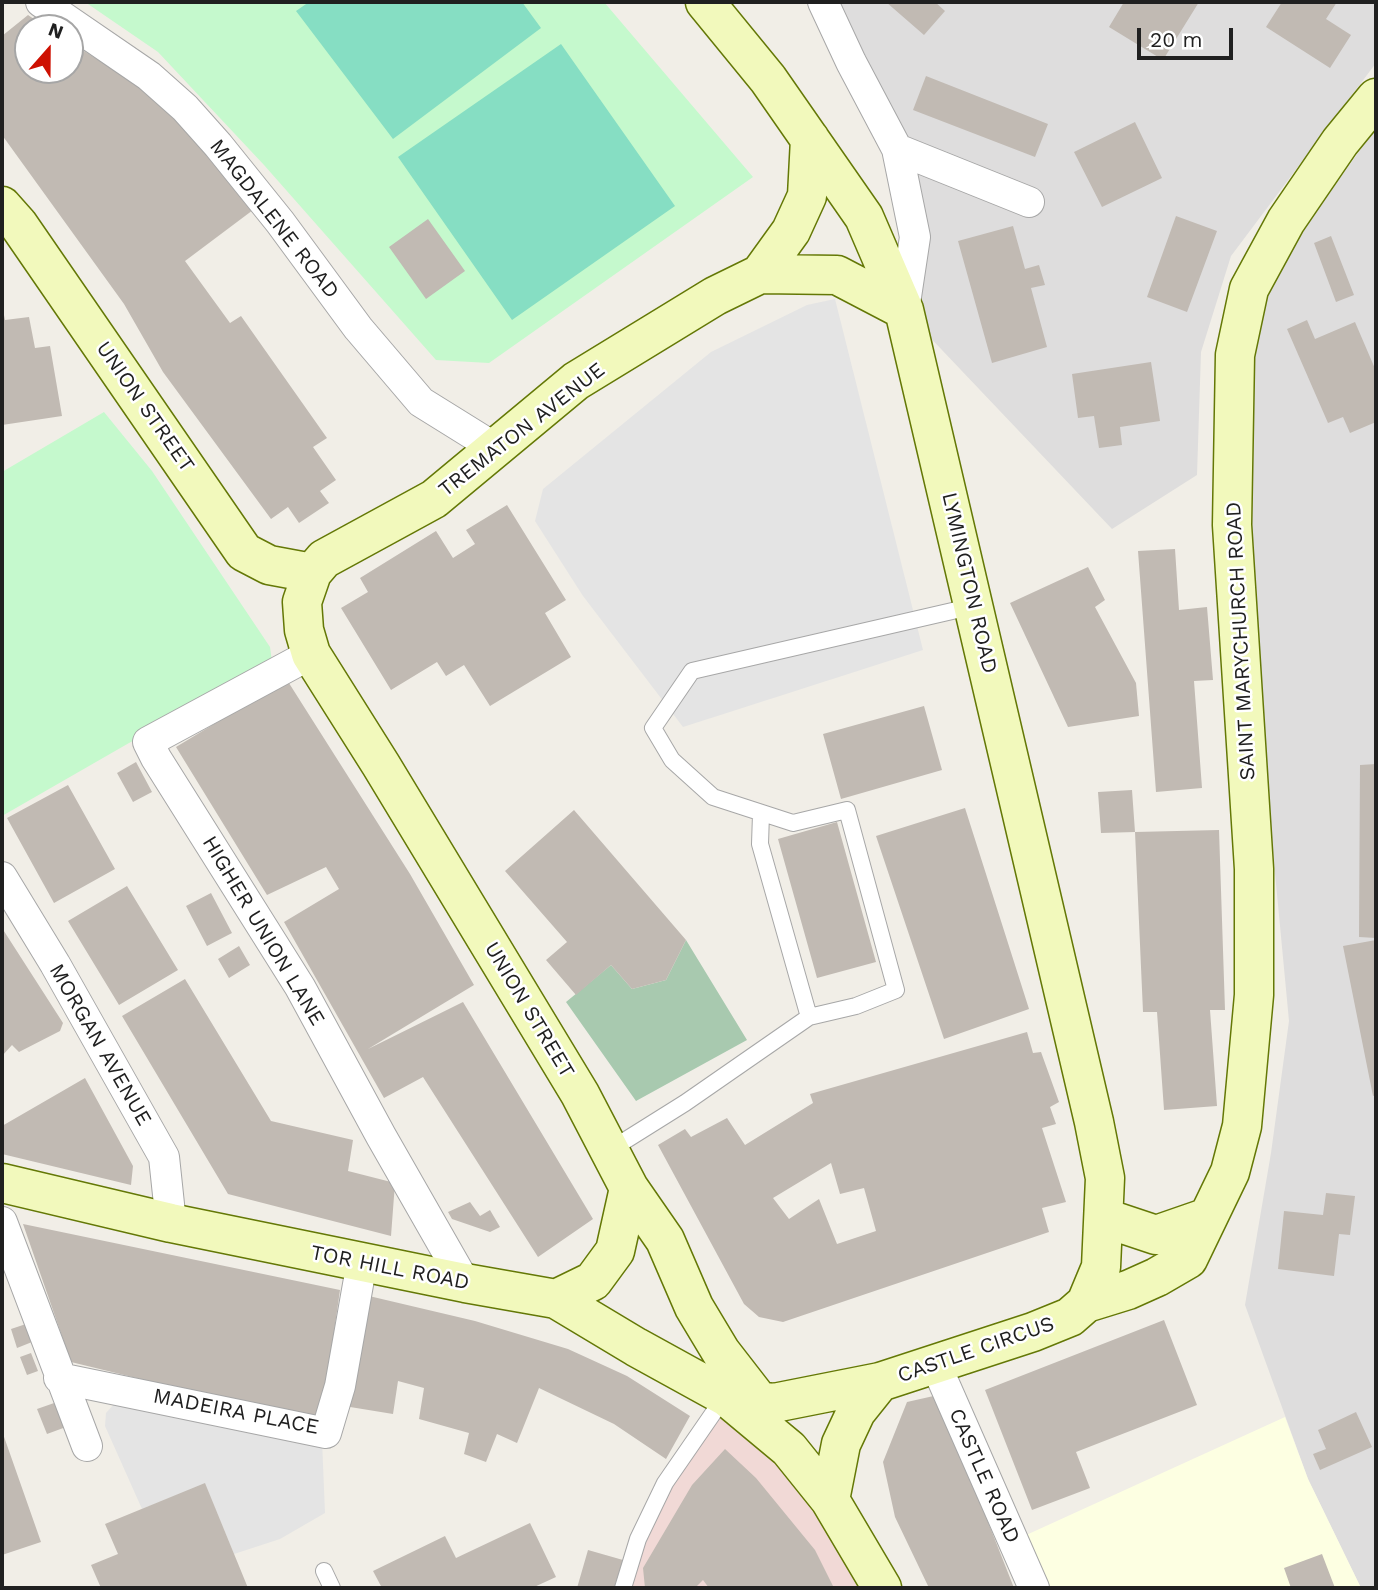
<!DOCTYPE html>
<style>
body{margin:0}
#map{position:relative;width:1378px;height:1590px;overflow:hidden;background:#f1eee7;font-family:"Work Sans",sans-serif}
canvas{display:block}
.frame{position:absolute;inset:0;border:4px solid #202020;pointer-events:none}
.north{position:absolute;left:14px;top:14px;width:70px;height:70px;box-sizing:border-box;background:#fff;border:2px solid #a6a6a6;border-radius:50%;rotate:21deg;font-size:19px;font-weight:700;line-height:28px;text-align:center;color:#202020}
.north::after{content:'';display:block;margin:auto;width:24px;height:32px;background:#ce1102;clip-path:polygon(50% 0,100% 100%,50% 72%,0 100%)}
.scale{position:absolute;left:1137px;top:28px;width:96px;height:32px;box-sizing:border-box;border:4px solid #202020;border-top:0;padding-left:9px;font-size:21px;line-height:24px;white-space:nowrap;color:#202020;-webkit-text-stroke:5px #fff;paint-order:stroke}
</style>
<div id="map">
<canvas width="1378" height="1590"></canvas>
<div class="frame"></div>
<div class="north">N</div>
<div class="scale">20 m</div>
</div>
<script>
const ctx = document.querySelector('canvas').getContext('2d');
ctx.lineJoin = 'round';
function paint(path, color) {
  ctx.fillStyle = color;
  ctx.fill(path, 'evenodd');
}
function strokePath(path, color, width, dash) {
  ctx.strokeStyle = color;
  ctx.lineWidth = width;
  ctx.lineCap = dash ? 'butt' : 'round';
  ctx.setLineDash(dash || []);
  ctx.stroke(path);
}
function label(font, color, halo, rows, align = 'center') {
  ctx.font = font + ' "Work Sans",sans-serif';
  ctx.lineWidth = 5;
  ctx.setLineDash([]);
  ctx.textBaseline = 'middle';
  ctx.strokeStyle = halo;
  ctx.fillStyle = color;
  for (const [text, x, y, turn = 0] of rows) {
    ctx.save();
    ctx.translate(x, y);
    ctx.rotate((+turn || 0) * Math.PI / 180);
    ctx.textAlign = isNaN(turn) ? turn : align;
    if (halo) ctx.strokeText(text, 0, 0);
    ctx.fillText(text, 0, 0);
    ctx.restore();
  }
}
const residential = new Path2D(`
 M823,2H1376V63L1231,256L1201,352L1197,475L1112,529L904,310L915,237Z
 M1376,128V1588H1361L1308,1479L1245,1305L1271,1153L1289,1021L1259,704L1246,410L1254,351L1270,275Z`);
const commercial = new Path2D(`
 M725,1396L882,1588H623L638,1539Z`);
const education = new Path2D(`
 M1285,1417L1308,1479L1361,1588H1049L1024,1536Z`);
const cemetery = new Path2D(`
 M686,940L747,1040L636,1101L566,1002L611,965L632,989L666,980Z`);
const park = new Path2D(`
 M85,2H604L753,177L489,363L436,360L264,165L158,52Z
 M104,412L152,471L270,647L272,662L224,693L129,743L2,816V472Z`);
const pitch = new Path2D(`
 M309,2H522L541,28L393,139L296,11Z
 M561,44L675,206L512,320L398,157Z`);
const parking = new Path2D(`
 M835,299L923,650L683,727L583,596L535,521L543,489L711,352L807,305Z
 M115,1403L322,1440L325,1513L280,1539L234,1554L205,1484L142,1509L105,1426L106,1413Z`);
const building = new Path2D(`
 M886,2H935L945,11L924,35Z
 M1124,2H1199L1163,60L1109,27Z
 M1282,2H1337L1326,19L1351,35L1330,68L1266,27Z
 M28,15L47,28H28V70H70V42L170,106L257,207L185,261L230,323L241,316L327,438L313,447L336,480L320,491L329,503L299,523L288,507L271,519L163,372L124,304L2,135V36Z
 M926,76L1048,124L1035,157L913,110Z
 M1135,122L1162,178L1102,207L1074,152Z
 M1176,216L1217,231L1187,312L1147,297Z
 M428,219L465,271L426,299L389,247Z
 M1013,226L1025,269L1039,265L1045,285L1031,288L1047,347L992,363L958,241Z
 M1331,236L1354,295L1336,302L1314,243Z
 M3,310L5,320L29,317L35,348L50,346L62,416L2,425Z
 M1307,320L1315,339L1355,322L1376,371V422L1350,433L1343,417L1328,423L1287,329Z
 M1151,362L1160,421L1120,427L1122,445L1099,448L1094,416L1078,418L1072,374Z
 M507,505L566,600L545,613L571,657L490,706L464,665L446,676L437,662L391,690L341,608L368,592L360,578L436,531L453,558L475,544L466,530Z
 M1175,549L1179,610L1207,607L1213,680L1194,681L1202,788L1156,792L1138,551Z
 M1088,567L1105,600L1095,607L1136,683L1139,716L1068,727L1010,603Z
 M287,680L410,874L474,985L368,1049L463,1002L593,1219L538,1257L423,1077L384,1098L284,922L339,889L326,867L267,895L176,747Z
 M924,706L942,770L841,799L823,734Z
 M136,762L152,792L133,802L117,773Z
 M1376,764V938L1359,937L1360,765Z
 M68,785L115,869L54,903L7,818Z
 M1132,790L1135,832L1101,833L1098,792Z
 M965,808L1029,1009L944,1039L876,836Z
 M574,810L686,940L666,980L632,989L611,965L576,995L546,960L567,942L505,871Z
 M837,822L876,962L817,978L778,839Z
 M1219,830L1225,1010H1210L1217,1106L1164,1110L1157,1012H1143L1135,832Z
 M127,886L178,970L119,1005L68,921Z
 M211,893L232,933L207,946L186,906Z
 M2,928L63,1023L60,1031L19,1052L12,1045L2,1056Z
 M1376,940V1095L1373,1096L1343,946Z
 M239,946L250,965L229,978L218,959Z
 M185,979L271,1121L353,1140L348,1171L395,1183L391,1236L228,1194L122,1016Z
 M1027,1032L1033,1053L1041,1052L1059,1102L1050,1107L1056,1124L1042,1128L1066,1202L1042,1208L1049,1232L783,1322L759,1317L744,1304L658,1145L685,1129L691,1137L727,1118L745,1145L813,1103L810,1094ZM831,1163L840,1194L864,1188L876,1231L837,1244L819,1199L789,1219L773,1198Z
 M85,1078L133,1166L131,1185L2,1154V1126Z
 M1326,1193L1355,1196L1350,1235L1339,1234L1334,1276L1278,1269L1284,1211L1323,1215Z
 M470,1202L480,1216L490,1210L500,1227L490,1232L452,1219L448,1212Z
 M23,1224L340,1290L321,1423L71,1362Z
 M369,1296L475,1321L568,1349L627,1376L690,1416L666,1459L614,1424L539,1388L517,1443L497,1434L486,1462L464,1454L469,1433L419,1419L424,1388L398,1381L393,1414L344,1406Z
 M1164,1320L1197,1405L1076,1452L1090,1488L1032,1510L985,1390Z
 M26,1324L32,1342L17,1348L11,1329Z
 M31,1353L38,1371L27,1375L20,1357Z
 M938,1395L1014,1588H929L895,1517L883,1462L907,1402Z
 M57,1402L66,1427L47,1434L37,1409Z
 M1356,1412L1372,1447L1320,1470L1313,1454L1326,1449L1318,1430Z
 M2,1431L41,1542L2,1555Z
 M725,1449L756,1478L815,1550L834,1588H709L703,1580L695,1588H645L643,1568L692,1485Z
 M205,1483L248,1588H101L91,1565L118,1554L105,1524Z
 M530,1523L556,1577L532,1588H382L373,1571L445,1536L456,1558Z
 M588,1550L623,1560L614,1588H577Z
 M1322,1554L1335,1588H1291L1284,1568Z`);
const lane = new Path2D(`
 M761,814L760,844L809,1017L856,1006L896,990L847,810L793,823L713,797L672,760L653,728L692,671L974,606
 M610,1150L685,1103L809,1017
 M324,1571L332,1588
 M623,1588L638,1539L665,1483L725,1396`);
const street = new Path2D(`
 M41,2L149,76L185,108L218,145L280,222L358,328L421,402L495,448
 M823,2L851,62L897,149L915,237L904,310
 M897,149L1029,202
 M311,654L148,742L156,758L300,987L381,1136L465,1283
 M2,877L55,964L164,1157L171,1223
 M2,1222L87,1446
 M935,1363L1034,1588
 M59,1378L326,1433L340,1386L362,1262`);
const secondary = new Path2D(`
 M705,2L768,79L864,217L904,310L1094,1122L1105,1178L1101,1267L1086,1303L1070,1317L1033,1332L880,1382L774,1403L759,1401L721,1352L694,1307L665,1240L629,1188L580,1094L381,765L311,654L304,630L302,602L312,573L324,559L434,499L576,381L715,296L760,274L791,231L807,196L810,139
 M2,206L18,224L244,552L269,565L312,573
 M760,274L837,275L904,310
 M2,1183L171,1223L465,1283L556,1299L636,1347L725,1396L759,1401
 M1105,1218L1156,1235L1208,1217
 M556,1299L593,1281L615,1251L629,1188
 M1086,1303L1128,1290L1157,1277L1188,1259L1230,1172L1242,1126L1254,995V869L1232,525L1235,355L1249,289L1286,221L1340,142L1376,98
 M880,1382L856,1412L841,1444L830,1500L882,1588
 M723,1394L789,1449L830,1500`);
const streetNames = [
 ["MAGDALENE ROAD",274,219,52],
 ["UNION STREET",145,407,55],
 ["TREMATON AVENUE",522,430,-38],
 ["LYMINGTON ROAD",969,583,77],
 ["SAINT MARYCHURCH ROAD",1241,641,-93],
 ["HIGHER UNION LANE",263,931,59],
 ["UNION STREET",529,1010,59],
 ["MORGAN AVENUE",100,1045,60],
 ["TOR HILL ROAD",390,1268,11],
 ["CASTLE CIRCUS",976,1350,-19],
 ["MADEIRA PLACE",236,1412,11],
 ["CASTLE ROAD",984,1476,66]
];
paint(residential, '#dedddd');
paint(commercial, '#f1d9d6');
paint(education, '#fdffe2');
paint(cemetery, '#a8c9af');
paint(park, '#c5f9cd');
paint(pitch, '#86dec3');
paint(parking, '#e4e4e4');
paint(building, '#c1bab3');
strokePath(lane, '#a7a7a7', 18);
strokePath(street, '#a7a7a7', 32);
strokePath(secondary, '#647806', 41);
strokePath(lane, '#fff', 16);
strokePath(street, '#fff', 30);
strokePath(secondary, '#f2f9bc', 38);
label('21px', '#202020', '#fff', streetNames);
</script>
